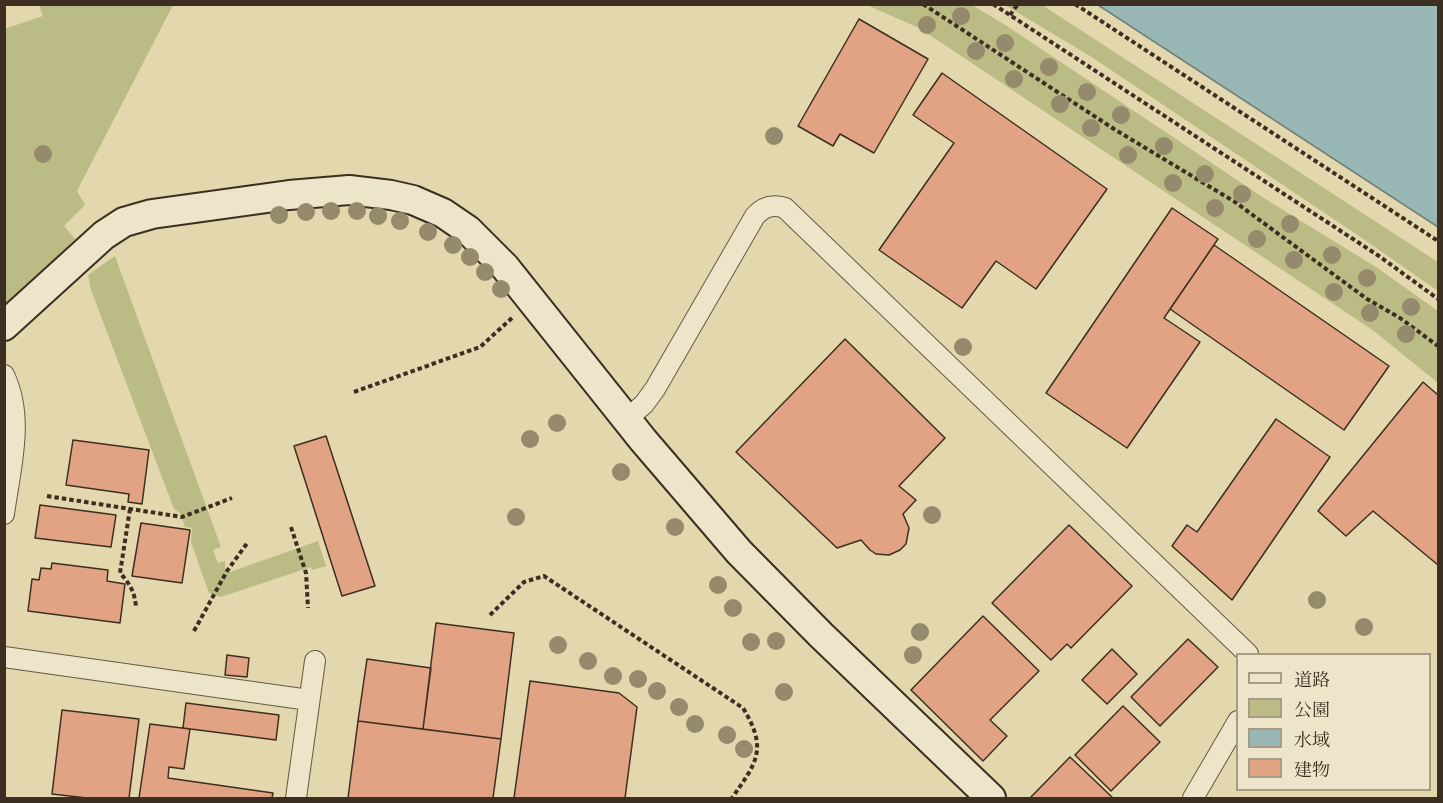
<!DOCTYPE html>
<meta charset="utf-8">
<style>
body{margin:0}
#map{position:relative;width:1443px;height:803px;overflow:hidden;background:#e3d7ae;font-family:"IM FELL Great Primer","Noto Serif JP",serif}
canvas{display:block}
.frame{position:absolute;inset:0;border:6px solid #3c2f21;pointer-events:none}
.legend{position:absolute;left:1236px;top:653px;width:195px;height:138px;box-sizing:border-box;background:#ede5ca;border:2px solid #a69c86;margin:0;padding:8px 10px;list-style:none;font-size:18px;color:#3c2f21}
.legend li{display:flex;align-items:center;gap:12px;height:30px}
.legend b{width:30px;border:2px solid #a69c86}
</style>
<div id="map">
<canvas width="1443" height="803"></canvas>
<div class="frame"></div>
<ul class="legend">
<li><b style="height:8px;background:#ede5ca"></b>道路</li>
<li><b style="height:16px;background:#bbbc85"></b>公園</li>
<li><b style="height:16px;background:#99b7b5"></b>水域</li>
<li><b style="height:16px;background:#e2a384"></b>建物</li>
</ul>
</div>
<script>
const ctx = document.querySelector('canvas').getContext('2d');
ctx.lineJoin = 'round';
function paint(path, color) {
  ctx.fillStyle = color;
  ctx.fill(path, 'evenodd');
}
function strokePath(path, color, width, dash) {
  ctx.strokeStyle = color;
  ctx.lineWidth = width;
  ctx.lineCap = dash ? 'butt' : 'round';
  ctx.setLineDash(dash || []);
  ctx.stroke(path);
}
const green = new Path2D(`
 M39,5H173L77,191L85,205L64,226L75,239L39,276L5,305L4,29L43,16Z
 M867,5H972L1007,26L1270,202L1376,267L1438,311V383L1374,331L919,28Z
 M1005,5H1042L1438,262V291L1359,236L1090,56Z
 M115,256L221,547L213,550L218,563L225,561V570L230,572L318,541L326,566L312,570L311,567L221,597L209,593L191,542L192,528L185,527L180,513L174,509L91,290L88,275Z`);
const water = new Path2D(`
 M1098,5H1438V227Z`);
const building = new Path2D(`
 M859,19L928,59L874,153L840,134L833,146L798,126Z
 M942,73L1107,189L1036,289L996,261L962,308L879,250L954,143L913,115Z
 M1172,208L1218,239L1164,318L1200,342L1127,448L1046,393Z
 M1214,245L1389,366L1344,430L1170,309Z
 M845,339L945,438L899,486L916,500L903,514L909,528L906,544L900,550L889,555L876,554L870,550L861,540L837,548L736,452Z
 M1423,382L1438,395V565L1373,511L1346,536L1318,511Z
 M1276,419L1330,457L1232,600L1172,546L1187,525L1197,532Z
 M326,436L375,586L342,596L294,446Z
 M73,440L149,450L142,504L128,502L129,494L66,485Z
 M40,505L116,515L111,547L35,538Z
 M141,523L190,530L182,583L132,576Z
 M1069,525L1132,586L1071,648L1067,644L1051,660L992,603Z
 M52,563L108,570L107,581L125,584L120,623L28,611L32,579L39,580L41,568L51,569Z
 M983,616L1039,671L990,720L1007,736L983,761L911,690Z
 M436,623L514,633L501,739L423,729Z
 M1188,639L1218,667L1160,726L1131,697Z
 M1112,649L1137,674L1107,704L1082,680Z
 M227,655L249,658L247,677L225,675Z
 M367,659L431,668L423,729L358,721Z
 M530,681L619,693L637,707L625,798H514Z
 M186,703L279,715L276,740L183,728Z
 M1123,706L1160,742L1111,791L1075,755Z
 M62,710L139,719L129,798H87L52,794Z
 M358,721L501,739L493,798H348Z
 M150,724L190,729L184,769L169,767L168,778L273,793L272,798H139Z
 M1070,757L1113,798H1030Z`);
const path = new Path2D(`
 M923,4L1114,129L1235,202L1367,299L1400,318L1438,346
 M993,4L1379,256L1438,299
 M1075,4L1438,241
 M1010,15L1018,4
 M354,392L480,347L512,318
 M47,496L182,517L232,498
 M130,509L120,573C130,584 135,592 136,608
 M291,527L306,573L308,608
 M490,615L524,582L544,576L743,708C768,749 757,762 732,798
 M194,631L227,571L248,542`);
const street = new Path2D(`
 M4,375C25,418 10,469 4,514
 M627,419L644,404L655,389L755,216C764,206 773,204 785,208L1248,654
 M4,657L309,700
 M296,798L315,661
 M1193,798L1238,721`);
const secondary = new Path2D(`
 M4,326L104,235L124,222L152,214L289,195L349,190L391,195L413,200L443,213L468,230L505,267L643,440L739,552L821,635L991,798`);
const trees = [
 [961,16],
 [927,25],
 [1005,43],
 [976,51],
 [1049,67],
 [1014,79],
 [1087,92],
 [1060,104],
 [1121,115],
 [1091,128],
 [774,136],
 [1164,146],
 [43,154],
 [1128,155],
 [1205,174],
 [1173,183],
 [1242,194],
 [1215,208],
 [331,211],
 [357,211],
 [306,212],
 [279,215],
 [378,216],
 [400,221],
 [1290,224],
 [428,232],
 [1257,239],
 [453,245],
 [1332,255],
 [470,257],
 [1294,260],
 [485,272],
 [1367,278],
 [501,289],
 [1334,292],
 [1411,307],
 [1370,313],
 [1406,334],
 [963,347],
 [557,423],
 [530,439],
 [621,472],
 [932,515],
 [516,517],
 [675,527],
 [718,585],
 [1317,600],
 [733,608],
 [1364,627],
 [920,632],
 [776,641],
 [751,642],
 [558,645],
 [913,655],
 [588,661],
 [613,676],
 [638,679],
 [657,691],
 [784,692],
 [679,707],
 [695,724],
 [727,735],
 [744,749]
];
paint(green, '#bbbc85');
paint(water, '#99b7b5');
strokePath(water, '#74817a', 1.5);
paint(building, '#e2a384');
strokePath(building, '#3c2f21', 1.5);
strokePath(street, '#665944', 22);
strokePath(secondary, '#3c2f21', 32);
strokePath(path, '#3c2f21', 4, [4.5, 3]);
strokePath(street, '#ede5ca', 20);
strokePath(secondary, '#ede5ca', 28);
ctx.fillStyle = '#958a6b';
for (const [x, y] of trees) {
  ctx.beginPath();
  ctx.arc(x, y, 9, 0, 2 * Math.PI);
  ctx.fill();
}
</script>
